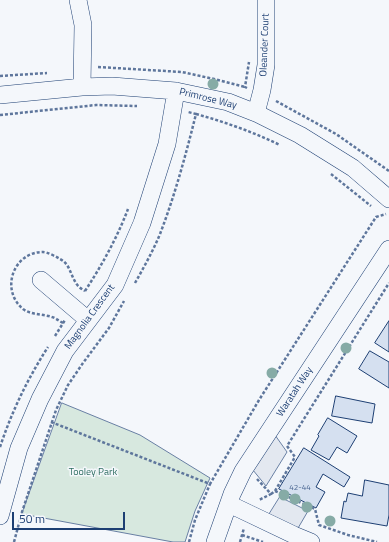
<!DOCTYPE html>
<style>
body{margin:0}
#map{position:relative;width:389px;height:542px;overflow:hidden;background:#f4f7fb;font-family:"Titillium Web",sans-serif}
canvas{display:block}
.scale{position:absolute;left:12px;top:512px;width:113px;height:18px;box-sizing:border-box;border:2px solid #1d3f73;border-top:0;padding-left:5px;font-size:12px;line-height:14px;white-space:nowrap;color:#1d3f73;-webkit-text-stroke:3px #f4f7fb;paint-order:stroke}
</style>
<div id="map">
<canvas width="389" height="542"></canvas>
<div class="scale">50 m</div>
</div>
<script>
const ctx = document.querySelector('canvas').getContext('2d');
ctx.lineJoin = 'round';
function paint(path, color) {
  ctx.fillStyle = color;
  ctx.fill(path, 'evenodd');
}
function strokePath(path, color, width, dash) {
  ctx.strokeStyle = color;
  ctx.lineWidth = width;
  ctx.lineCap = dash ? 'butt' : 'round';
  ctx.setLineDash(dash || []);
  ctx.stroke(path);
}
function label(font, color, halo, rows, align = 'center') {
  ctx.font = font + ' "Titillium Web",sans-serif';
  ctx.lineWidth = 3;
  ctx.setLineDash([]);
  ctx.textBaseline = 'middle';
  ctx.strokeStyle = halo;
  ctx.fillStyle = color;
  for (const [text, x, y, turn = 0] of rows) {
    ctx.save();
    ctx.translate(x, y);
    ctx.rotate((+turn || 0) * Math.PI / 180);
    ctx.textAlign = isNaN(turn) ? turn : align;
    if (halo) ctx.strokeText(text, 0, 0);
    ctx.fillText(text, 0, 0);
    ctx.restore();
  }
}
const green = new Path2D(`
 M62,403L140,435L210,478L195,511L185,542H173L22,514Z`);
const parking = new Path2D(`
 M270,428L287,452L266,486L248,464Z
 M280,497L308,511L294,535L265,521Z`);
const building = new Path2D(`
 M389,321V352L375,343Z
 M370,351L389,362V388L359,369Z
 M336,396L375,404L372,423L332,416Z
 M328,418L357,436L347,453L337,447L329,460L311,450L319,436L318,435Z
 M304,448L350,477L344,487L323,474L316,487L325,492L316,508L279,489Z
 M365,480L389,485V515L387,526L341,518L344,501L346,502L348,493L362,496Z`);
const path = new Path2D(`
 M98,67L182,72L214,79L245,87
 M0,76L47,73
 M247,88L245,87L249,62
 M276,101L336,134L389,171
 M196,114C225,122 253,132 280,145
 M0,115L96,105L137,106
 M331,174L371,206
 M135,283C144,267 153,251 160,234C175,195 186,154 196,114L188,112
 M85,291C102,265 117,238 128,209
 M63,323C59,321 56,318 52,317C43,314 31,315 23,309C0,290 13,252 43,252C47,252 55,256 60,259C70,264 70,274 76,283C78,287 82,289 85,291
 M55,336L65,320
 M51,422L210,484L259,400L376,217L386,214
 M0,447C12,411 28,378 48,347
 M257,479L271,494L259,500
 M275,491L295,457L287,446L389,283
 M271,494L275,491L315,509L319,525L348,535L377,542
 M242,535L263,542
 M14,542L22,512L56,410L68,385L83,363L109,328L124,301
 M189,542L195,520L210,484
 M240,542L244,528`);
const minor = new Path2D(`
 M78,0L83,25L82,87
 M0,95L82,87L112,86L176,91L228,102L256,113L300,135L353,168L389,199
 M256,113L262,90L266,65V0
 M41,280L88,320
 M229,504L294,535L311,542
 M0,516L19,448L40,399L65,351L115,285L142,223L167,144L176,91
 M215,542L232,494L243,471L389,249`);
const trees = [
 [213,84],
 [346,348],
 [272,373],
 [284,495],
 [295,499],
 [307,507],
 [330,521]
];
const numberNames = [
 ["42-44",300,488]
];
const streetNames = [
 ["Oleander Court",265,45,-88],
 ["Primrose Way",208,99,14],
 ["Magnolia Crescent",90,317,-54],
 ["Waratah Way",295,392,-57]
];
const parkNames = [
 ["Tooley Park",93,473]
];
paint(green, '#d7e8df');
strokePath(green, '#687fa3', 1);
paint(parking, '#e3e8f0');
strokePath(parking, '#687fa3', 1);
paint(building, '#d5e0f0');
strokePath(building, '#1d3f73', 1);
strokePath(minor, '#1d3f73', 18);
strokePath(path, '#5e769c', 2.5, [3, 2]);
strokePath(minor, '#f4f7fb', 17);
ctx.fillStyle = '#86aba6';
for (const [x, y] of trees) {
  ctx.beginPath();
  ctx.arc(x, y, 5.5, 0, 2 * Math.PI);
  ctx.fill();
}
label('8px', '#4b6792', null, numberNames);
label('10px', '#1d3f73', '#f4f7fb', streetNames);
label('10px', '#2c6c60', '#f4f7fb', parkNames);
</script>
